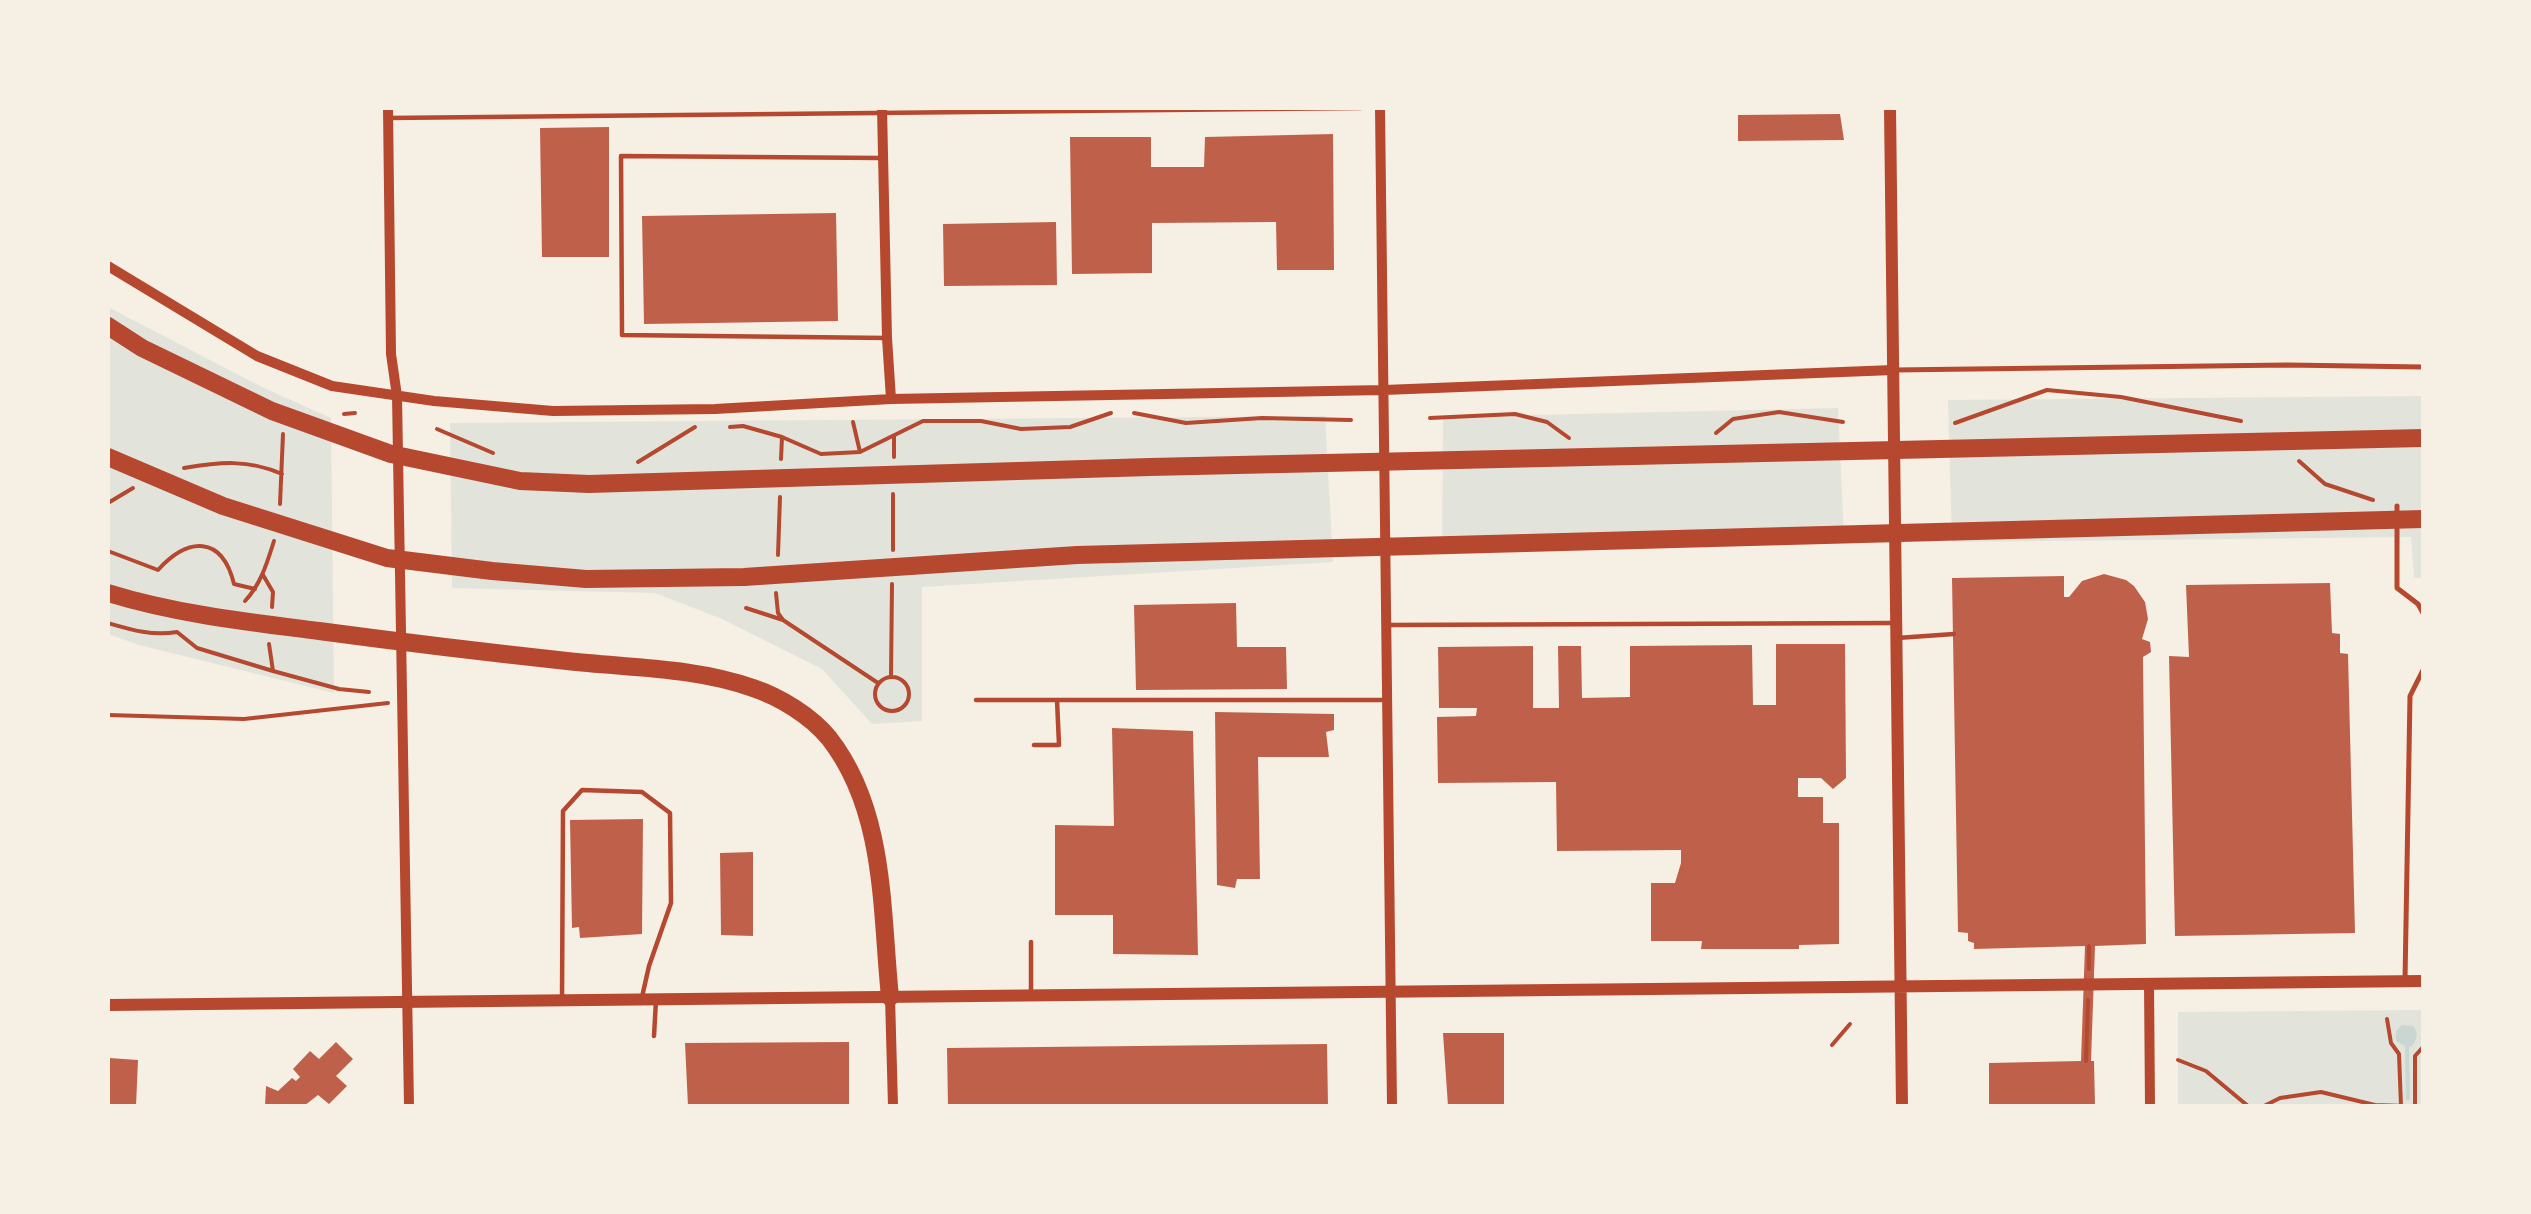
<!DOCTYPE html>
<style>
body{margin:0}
#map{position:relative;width:2531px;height:1214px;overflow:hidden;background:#f6efe4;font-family:Georgia,serif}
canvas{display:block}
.frame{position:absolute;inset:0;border:110px solid #f6efe4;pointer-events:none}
</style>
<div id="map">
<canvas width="2531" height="1214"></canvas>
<div class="frame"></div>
</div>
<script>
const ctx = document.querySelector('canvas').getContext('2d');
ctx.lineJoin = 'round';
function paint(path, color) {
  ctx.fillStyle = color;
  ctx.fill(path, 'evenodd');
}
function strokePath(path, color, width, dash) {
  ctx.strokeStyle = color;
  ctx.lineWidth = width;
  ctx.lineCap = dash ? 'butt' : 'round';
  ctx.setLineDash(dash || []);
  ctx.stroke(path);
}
const green = new Path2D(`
 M108,307L262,387L331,418L334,693L139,645L108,634Z
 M2423,396V578H2414L2411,537L1952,542L1948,400Z
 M1838,408L1844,539L1442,553L1443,417Z
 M1325,416L1333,562L922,587V721L872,724L822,669L722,619L655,593L452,588L450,423Z
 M2423,1010V1106H2178V1012Z`);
const water = new Path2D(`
 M2402,1025L2413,1026C2419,1033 2417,1039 2412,1046L2409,1047L2410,1100H2406L2405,1046L2396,1041V1031Z`);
const building = new Path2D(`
 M1840,114L1844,140L1738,141V115Z
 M609,127V257H542L540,128Z
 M1333,134L1334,270H1277L1276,222L1152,223V273L1072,274L1070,137H1151V167H1204L1205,137Z
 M836,213L838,321L644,324L642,216Z
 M1056,222L1057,285L944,286L943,224Z
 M2104,574L2126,580L2134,586L2145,602L2148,619L2142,639L2150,642L2151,652L2143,657L2146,944L2095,946L2091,1061H2094L2095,1106H1989V1063L2081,1061L2085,946L1974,949V943L1968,941V933L1958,932L1952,578L2064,576V597H2069L2082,581Z
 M2330,583L2332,633L2340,634V653L2348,654L2355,933L2175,936L2169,656L2189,657L2186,585Z
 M1236,603L1237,647H1286L1287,689L1136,690L1134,605Z
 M1776,644H1845L1846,778L1833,789L1821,778H1798V797H1823V823H1839V944L1799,945V949H1701L1702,941H1651V883H1675L1681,863V850L1557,851L1556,782L1438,783L1437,717L1476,716L1477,708H1439L1438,647L1533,646V708H1559L1558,646H1581L1582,698L1630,697V646L1752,645L1753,705H1776Z
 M1215,712L1334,714V730L1326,732L1329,757H1258L1260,879H1237L1235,888L1217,885Z
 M1112,728L1193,731L1198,955L1113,954V915H1055V825L1114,826Z
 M643,819L642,934L580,938L579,927L572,928L570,820Z
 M753,852V936L721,935L720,853Z
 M1443,1033H1504V1106H1448Z
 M336,1042L353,1059L336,1076L347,1086L329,1104L318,1095L304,1106H265L266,1086L278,1091L292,1078L296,1081L300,1077L293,1069L310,1051L319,1059Z
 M849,1042V1106H688L685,1043Z
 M1327,1044L1328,1106H948L947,1048Z
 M109,1058L138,1060L136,1106H108Z`);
const path = new Path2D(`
 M1134,413L1186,423L1262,418L1351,420
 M344,414L355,413
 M1430,418L1515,414L1547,422L1569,438
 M853,422L860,452
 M1955,423L2047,390L2121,397L2241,421
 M730,427L743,426L782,437L821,454L860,452L923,421H981L1021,429L1070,427L1111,413
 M437,429L493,453
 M1716,433L1733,419L1779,412L1843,422
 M894,457V436
 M781,459L782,437
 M2299,461L2325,484L2373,500
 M638,462L695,427
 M184,468C220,462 248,459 282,474
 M108,503L133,488
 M280,504L283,434
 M893,550V494
 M108,551L158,570C188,537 222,535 234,584L255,589
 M778,555L780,497
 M263,575L273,592L272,607
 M776,593L778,613L783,620
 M245,601C261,584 267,563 274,541
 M746,608L783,620L878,683
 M108,623C132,630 152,636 177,632
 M177,632L197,648L273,671
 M269,644L273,671L339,689L369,692
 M875 694a17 17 0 1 1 34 0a17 17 0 1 1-34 0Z
 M891,677L892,584
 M108,715L244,719L388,703
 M2089,969V946
 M2387,1019L2391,1043L2399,1054L2401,1106
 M1832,1045L1850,1024
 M2178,1060L2206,1071L2248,1106
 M2086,1061L2088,1000
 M2264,1106L2280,1098L2321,1092L2375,1105L2407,1106
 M2415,1106V1056L2423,1047`);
const service = new Path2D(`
 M388,118L1361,108
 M881,158L621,156L622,335L887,338
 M1387,625L1894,623
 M1897,638L1954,634
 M976,700H1386
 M1034,745H1059L1057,700
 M1031,995V942
 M562,1000L563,811L582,790L642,792L670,813L671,903L649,966L642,997
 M654,1036L656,1000`);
const pedestrian = new Path2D(`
 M1894,370L2287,365L2423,367
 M2397,506V588L2418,604L2423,613
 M2405,980L2410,696L2423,670`);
const tertiary = new Path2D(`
 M388,108L391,354L397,396L409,1106
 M882,108L887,338L891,399
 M1380,108L1392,1106
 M108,266L257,356L332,386L434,401L553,411L715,409L891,399L1384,390L1893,370
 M2149,984L2150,1106
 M890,997L893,1106`);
const secondary = new Path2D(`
 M1890,108L1902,1106
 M108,1005L2423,981`);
const motorway = new Path2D(`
 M108,326L142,348L272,411L391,454L520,481L589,484L1150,467L2423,438
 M108,457L223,506L387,558L492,571L586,579L744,577L1077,555L2423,519
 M108,593C176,614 248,622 319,631C401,642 484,652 567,661C629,668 694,667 753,688C780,697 811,716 829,738C886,811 881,910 890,997`);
paint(green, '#e2e4dc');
paint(water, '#c9d6d2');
paint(building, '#bf614a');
strokePath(path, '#b5482f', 4);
strokePath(service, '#b5482f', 4.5);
strokePath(pedestrian, '#b5482f', 5);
strokePath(tertiary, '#b5482f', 10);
strokePath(secondary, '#b5482f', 12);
strokePath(motorway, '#b5482f', 18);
</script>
